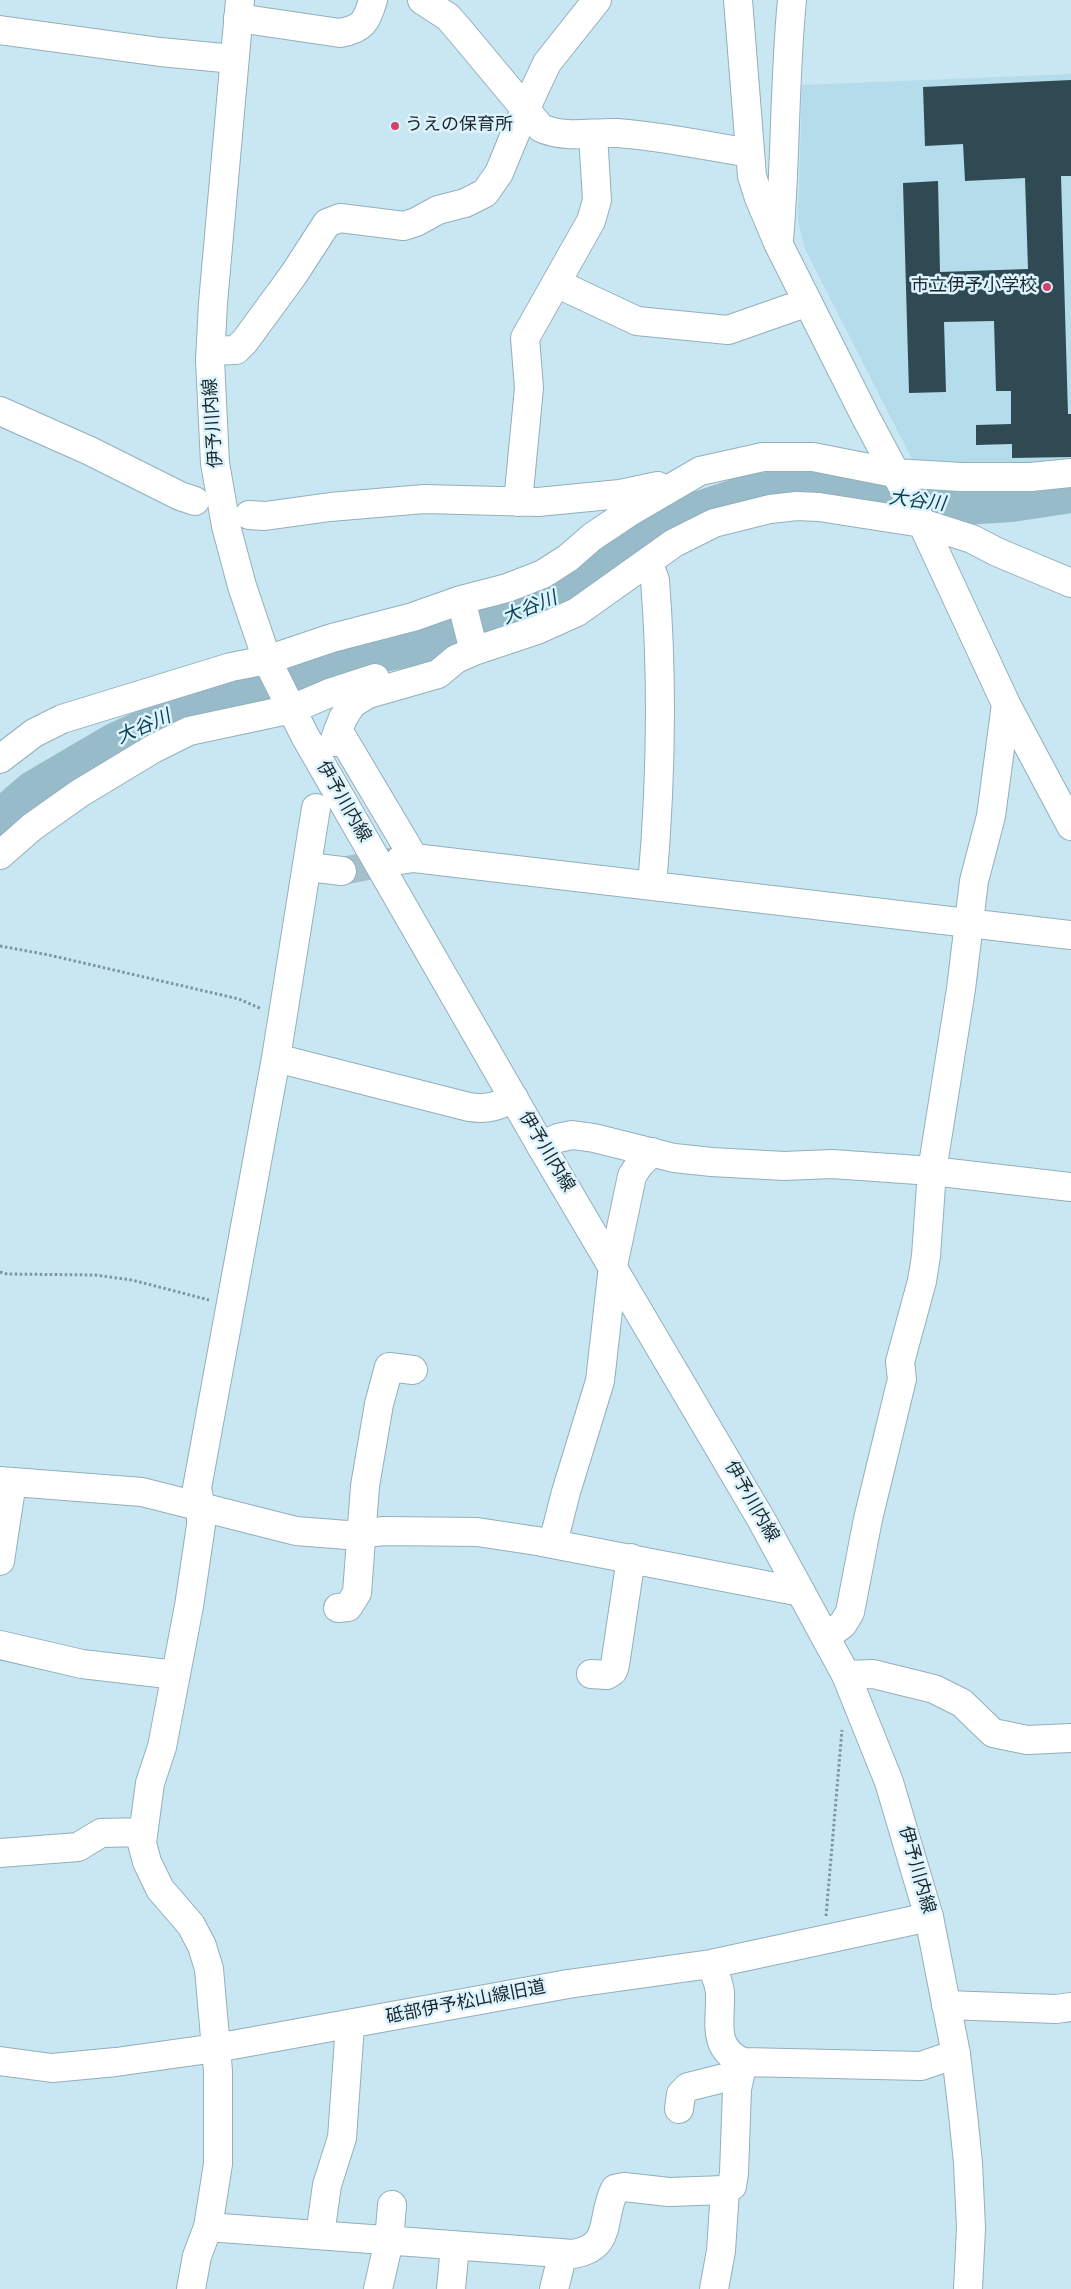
<!DOCTYPE html>
<meta charset="utf-8">
<style>
body{margin:0}
canvas{display:block;background:#c9e7f3}
</style>
<canvas width="1071" height="2289"></canvas>
<script>
const ctx = document.querySelector('canvas').getContext('2d');
ctx.lineJoin = 'round';
function paint(path, color) {
  ctx.fillStyle = color;
  ctx.fill(path, 'evenodd');
}
function strokePath(path, color, width, dash) {
  ctx.strokeStyle = color;
  ctx.lineWidth = width;
  ctx.lineCap = dash ? 'butt' : 'round';
  ctx.setLineDash(dash || []);
  ctx.stroke(path);
}
function label(font, color, halo, rows, align = 'center') {
  ctx.font = font + ' "Nunito Sans","Noto Sans JP",sans-serif';
  ctx.lineWidth = 5;
  ctx.setLineDash([]);
  ctx.textBaseline = 'middle';
  ctx.strokeStyle = halo;
  ctx.fillStyle = color;
  for (const [text, x, y, turn = 0] of rows) {
    ctx.save();
    ctx.translate(x, y);
    ctx.rotate((+turn || 0) * Math.PI / 180);
    ctx.textAlign = isNaN(turn) ? turn : align;
    if (halo) ctx.strokeText(text, 0, 0);
    ctx.fillText(text, 0, 0);
    ctx.restore();
  }
}
const built = new Path2D(`
 M1071,74V462L963,466L913,461L804,247L798,220L802,85Z`);
const river = new Path2D(`
 M0,817L32,789L114,741L174,714L314,678L368,657L408,649L522,615L569,593L657,528L699,509L750,492L798,487L963,507L1012,504L1071,495`);
const building = new Path2D(`
 M1071,80V176H1061L1068,414H1071V457L1012,458V444L976,445V425L1011,424V391H996L994,321L944,322L946,392L909,393L903,183L938,181L940,272L1028,269L1025,178L965,181L963,144L925,146L923,87Z`);
const minorTunnel = new Path2D(`
 M342,871L400,860`);
const path = new Path2D(`
 M0,946L49,955L239,999L262,1009
 M0,1272L7,1274L95,1275L132,1280L209,1300
 M826,1916L842,1730`);
const minor = new Path2D(`
 M422,0L448,17L461,32L541,128C566,139 591,132 617,133C661,136 706,146 750,153
 M738,0L752,176L759,198L778,243L865,416L922,523L1006,704L1071,826
 M238,18L340,33C363,29 367,21 373,0
 M0,30L160,52L234,59
 M779,240C786,160 784,80 792,0
 M556,283L637,321L728,330L808,302
 M211,351L236,350L245,341L294,274L327,223L340,218L404,226L416,222L438,210L465,203L485,193L499,173L525,110L547,63L597,0
 M0,411L90,451L180,496L195,501
 M518,502L529,388L525,338L591,221L597,200L593,134
 M249,515L265,516L330,507L424,499L538,502L620,494L658,486
 M648,562L655,580C663,682 661,784 652,886
 M461,600L474,651
 M338,730L414,858
 M334,742L343,718L352,704L368,694L438,674L456,659L474,651L537,630L577,612L674,543L714,523L770,509L797,506L819,507L922,523L972,539L997,552L1071,583
 M0,759L34,733L62,719L231,667L267,660L332,638L413,617L461,600L507,588L543,574L568,558L592,537L628,513L700,471L763,457H813L894,473L961,477H1031L1071,473
 M0,855L32,827L80,793L153,749L189,731L292,709L332,692L375,678
 M400,860L414,858L1071,935
 M308,867L342,871
 M276,1058L469,1107C487,1110 498,1106 514,1098
 M541,1146L558,1138L572,1135L594,1138L674,1158L712,1162L784,1166L832,1164L932,1171L1071,1187
 M0,1481L142,1492L296,1531L347,1535L384,1531L477,1532L537,1541L801,1592
 M553,1543L566,1492L600,1381L613,1266L632,1176L639,1165L652,1152
 M0,1561L12,1482
 M338,1608L348,1607L357,1593L365,1486L379,1404L389,1367L413,1370
 M826,1637L843,1624L850,1612L868,1519L902,1379L900,1362L922,1281L926,1256L932,1171L961,989L974,881L991,816L1006,704
 M0,1645L82,1664L176,1675
 M591,1674L607,1675L613,1671L615,1665L631,1558
 M846,1675L873,1674L934,1689L962,1703L993,1733L1027,1740L1071,1738
 M0,1853L78,1847L101,1833L143,1832
 M711,1964C714,1973 720,1984 720,1994C721,2022 711,2048 743,2062L921,2066L956,2054
 M946,2005L1056,2009L1071,2007
 M0,2061L52,2068L116,2062L216,2048L568,1984L711,1964L929,1917
 M679,2109L681,2094L688,2087L732,2076L743,2062
 M208,2227L573,2254C614,2247 600,2218 615,2189L624,2187L669,2192L725,2190L732,2186L734,2173L737,2089L743,2062
 M320,2235L327,2185L342,2138L350,2025
 M191,2289L197,2256L208,2227L218,2164V2071L209,1969L202,1946L191,1925L160,1889L147,1862L142,1843L150,1783L162,1747L189,1606L201,1525V1508L197,1488L276,1058L316,808
 M378,2289L389,2241L392,2205
 M451,2289L455,2246
 M554,2289L563,2253
 M714,2289L721,2251L725,2190`);
const major = new Path2D(`
 M240,0L213,303L210,360L215,463L226,526L242,586L267,660L305,736L541,1146L761,1519L846,1675L889,1782L929,1917L956,2054L963,2114L968,2163L971,2228L968,2289`);
const markers = [
 [395,126,5,"#d14369"],
 [1047,287,5,"#d14369"]
];
const poiNames = [
 ["うえの保育所",405,126],
 ["市立伊予小学校",1037,287,"right"]
];
const streetNames = [
 ["伊予川内線",214,423,-94],
 ["伊予川内線",343,802,60],
 ["伊予川内線",546,1152,59],
 ["伊予川内線",751,1502,60],
 ["伊予川内線",916,1870,74],
 ["砥部伊予松山線旧道",466,2003,-11]
];
const waterNames = [
 ["大谷川",917,502,7],
 ["大谷川",530,609,-22],
 ["大谷川",144,728,-24]
];
paint(built, '#b5dceb');
strokePath(river, '#98bbca', 36);
paint(building, '#304a54');
strokePath(minorTunnel, '#a6c0cb', 28, [28, 14]);
strokePath(minor, '#92afbb', 30);
strokePath(major, '#92afbb', 30);
strokePath(path, '#7e959d', 3, [2.5, 2.5]);
strokePath(minor, '#fff', 28);
strokePath(major, '#fff', 28);
for (const [x, y, r, color] of markers) {
  const dot = new Path2D();
  dot.arc(x, y, r, 0, 2 * Math.PI);
  ctx.fillStyle = color;
  ctx.fill(dot);
  strokePath(dot, '#dbf3fd', 2);
}
label('18px', '#1a262a', '#dbf3fd', poiNames, 'left');
label('18px', '#1a262a', '#dbf3fd', streetNames);
label('italic 19px', '#0b3e4f', '#dbf3fd', waterNames);
</script>
